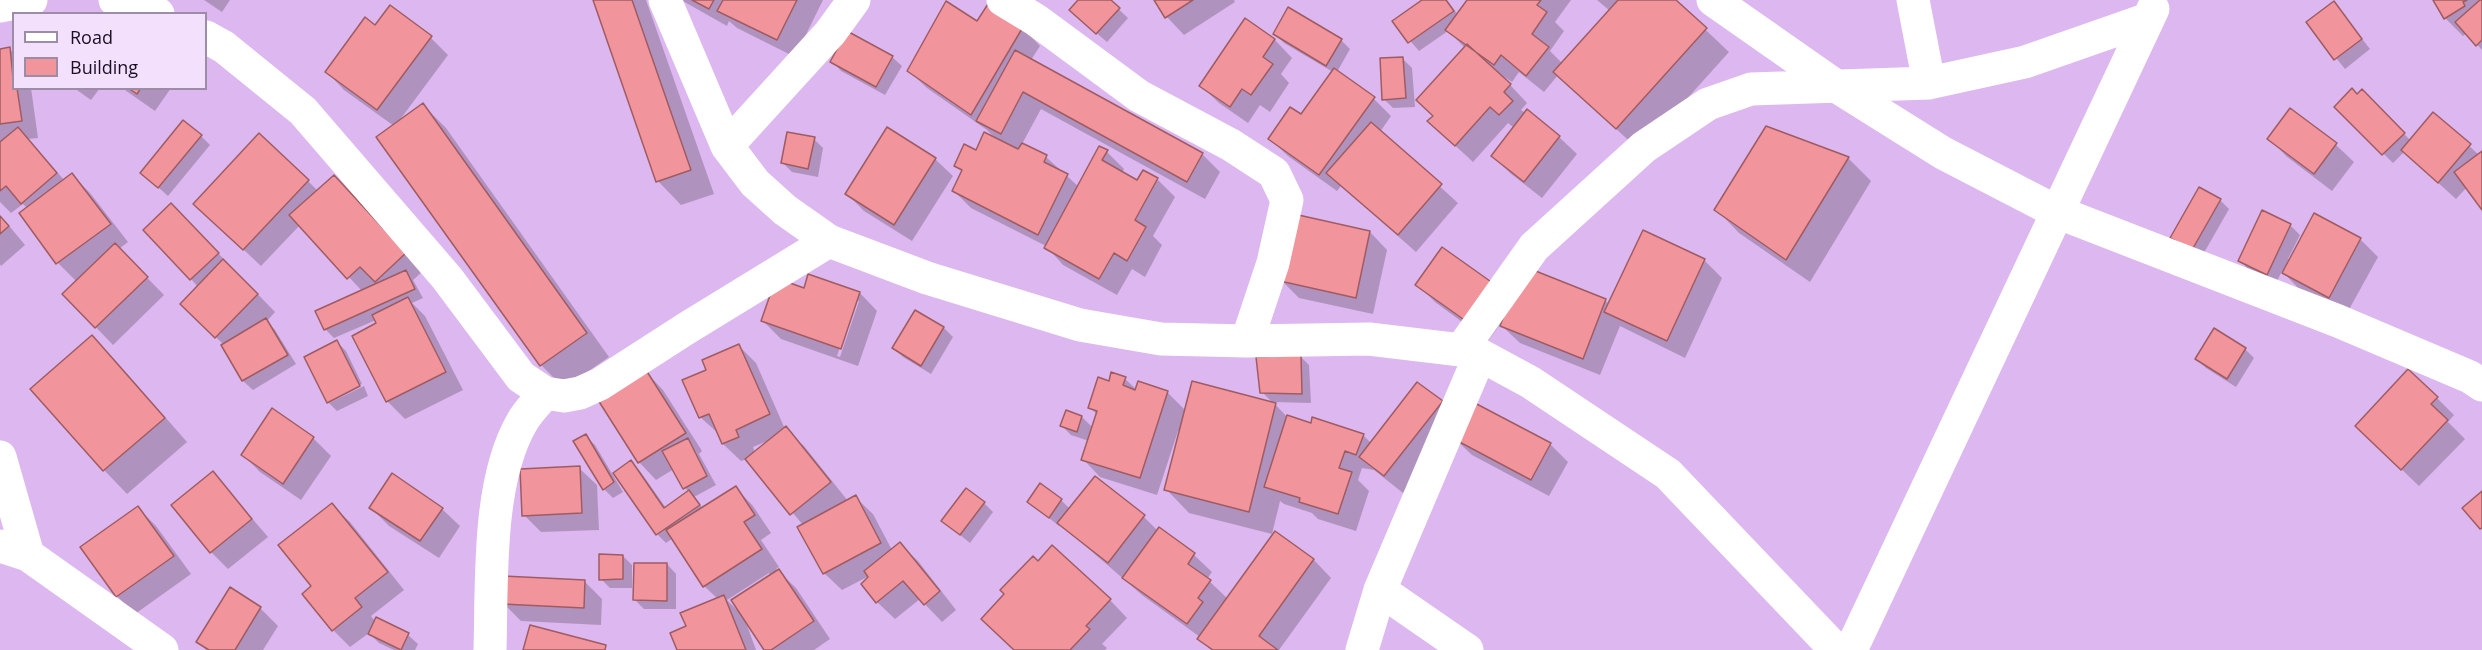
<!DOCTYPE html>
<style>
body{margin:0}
#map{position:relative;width:2482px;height:650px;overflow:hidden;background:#ddb7ef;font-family:"Open Sans",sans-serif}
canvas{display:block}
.legend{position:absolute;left:12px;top:12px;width:195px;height:78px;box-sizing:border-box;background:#f3e0fc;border:2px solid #9d8ca5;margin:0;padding:8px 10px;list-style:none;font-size:18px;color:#1c0e22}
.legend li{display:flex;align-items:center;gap:12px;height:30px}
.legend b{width:30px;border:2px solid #9d8ca5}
</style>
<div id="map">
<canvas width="2482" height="650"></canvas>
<ul class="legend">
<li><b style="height:8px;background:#fff"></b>Road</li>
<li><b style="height:16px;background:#f2949c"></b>Building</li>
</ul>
</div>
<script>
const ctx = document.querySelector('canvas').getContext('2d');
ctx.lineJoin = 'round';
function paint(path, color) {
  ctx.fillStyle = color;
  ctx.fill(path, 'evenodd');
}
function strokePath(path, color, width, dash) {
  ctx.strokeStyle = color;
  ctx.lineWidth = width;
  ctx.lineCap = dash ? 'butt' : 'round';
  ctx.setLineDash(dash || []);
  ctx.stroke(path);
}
const shadow = new Path2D(`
 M204,0H230L222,12Z
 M594,0H646L714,194L681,205L658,181Z
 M681,0H823L795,57L737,28L729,21L727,26Z
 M1080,0H1109L1128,18L1107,42L1080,19Z
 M1155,0H1234L1235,2L1184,35L1167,17Z
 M1425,0H1447L1458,15L1469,0H1571L1555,22L1564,31L1550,51L1563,64L1610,11L1597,0H1674L1729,52L1640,151L1558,75L1544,92L1519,72L1512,82L1500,74L1527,103L1521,110L1559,137L1577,154L1542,198L1510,173L1493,156L1514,128L1508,123L1473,162L1447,138L1434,116L1465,48L1448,31L1419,51L1394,22Z
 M2434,0H2482V50L2467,33L2463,36L2445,18Z
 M2334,3L2370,49L2345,69L2308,23Z
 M1245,20L1275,40L1292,58L1281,74L1289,83L1270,112L1260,105L1248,123L1219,103L1201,86Z
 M977,23L1023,28L1040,46L1031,60L1202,154L1220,172L1205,199L1041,109L1022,144L1046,157L1079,187L1107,152L1124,169L1122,173L1138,182L1157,179L1175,197L1153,236L1162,245L1145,277L1132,269L1117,295L1063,265L1046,246L971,208L953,190L963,172L956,165L997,140L987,130L927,88L909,71Z
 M375,27L431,38L448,55L399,121L423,105L446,128L609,357L564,388L541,365L394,126L344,90L327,72Z
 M1275,34L1341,40L1350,49L1337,72L1374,99L1391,116L1380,132L1458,203L1416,252L1341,186L1337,191L1288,156L1270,139L1301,116L1333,72L1284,43Z
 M9,49L14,53V88H31L38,138L28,139L65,181L72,175L90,193L128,242L119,249L164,295L113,345L64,294L77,282L58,263L21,214L28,209L23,204L11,213L0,202V50Z
 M892,57L902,66L885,95L841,71L832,61Z
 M1403,59L1412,68L1415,107L1393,108L1384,99Z
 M74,88H100L91,100Z
 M122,88H171L155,111Z
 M2362,91L2411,141L2434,114L2479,155L2482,153V207L2467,187L2456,199L2404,152L2393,163L2336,107Z
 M2291,110L2336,145L2354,162L2332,191L2286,156L2269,138Z
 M201,136L210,145L168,196L142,173Z
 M814,139L823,148L818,177L792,172L783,163Z
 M1848,158L1871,181L1810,282L1739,233L1716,209Z
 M935,159L953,176L912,241L864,211L847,194Z
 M334,177L423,271L413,280L423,298L412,303L425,316L463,390L405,419L387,401L354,337L378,324L376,320L334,338L325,329L362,291L300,225L261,266L213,221L308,181L318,191Z
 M2220,200L2229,209L2201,258L2182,247Z
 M2263,212L2291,226L2300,235L2288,259L2290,260L2315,215L2360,239L2378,257L2346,315L2301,291L2282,271L2276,283L2249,270L2240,260Z
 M0,215L25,245L1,266L0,264Z
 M189,223L275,312L267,321L275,330L296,364L253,390L243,381L224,345L182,304L198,287L191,279Z
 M1370,232L1387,250L1373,314L1299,298L1282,281Z
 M1704,260L1722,278L1685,358L1620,326L1600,375L1520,343L1502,326L1504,319L1488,341L1435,302L1417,284L1496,287L1524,268L1605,300L1609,304Z
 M805,290L860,293L877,311L858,366L781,339L763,321ZM856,301H859L840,357L837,356Z
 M916,312L944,328L953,337L931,374L903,357L894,348Z
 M92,337L115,360L187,442L127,494L104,470Z
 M337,342L346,351L362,384L329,400V403L364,386L368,396L337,411L328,402Z
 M739,346L756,363L785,429L804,446L848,501L855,497L873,514L892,550L900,544L918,561L956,610L942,622L920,599L895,619L877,602L873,574L842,590L824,573L803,525L747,459L741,461L723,444L719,434L700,417L708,370ZM770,440L755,453L753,447Z
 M2245,349L2254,358L2236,387L2206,368L2197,359Z
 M1300,356L1309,365L1311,403L1273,402L1288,418L1312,425L1363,435L1371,443L1442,402L1459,420L1403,493L1374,470L1362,468L1358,480L1369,491L1356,531L1318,519L1312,513L1284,504L1280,501L1272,534L1189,513L1166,489L1181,431H1178L1157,495L1100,477L1083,459L1089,441L1071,435L1062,426L1082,417L1093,428L1097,415L1090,407L1110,383L1125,379L1137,390L1167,392L1186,411L1274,404L1262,392Z
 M646,372L663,390L702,451L699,454L716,485L694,497L703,509L736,488L753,506L771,533L761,540L779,567L776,569L796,588L830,639L814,650H766L744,617L756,650H679L688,627L718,599L704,586L673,538L666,543L657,534L631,462L640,471L666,508L688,492L674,469L656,480L639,462ZM769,573L770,576L738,611L727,600Z
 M2437,398L2454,415L2448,422L2465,439L2419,486L2374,443Z
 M586,436L595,445L623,492L613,498L604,489Z
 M313,438L331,456L301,500L260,472L243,455Z
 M1454,438L1550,444L1568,462L1549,496L1472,455Z
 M579,468L597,485L599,530L541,532L524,515Z
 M213,473L268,537L228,569L211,552Z
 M1061,500L1070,509L1144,517L1158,531L1159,529L1194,555L1212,572L1207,579L1228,599L1276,533L1314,560L1331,578L1279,650H1211L1199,639L1200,637L1142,595L1060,524L1059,526L1029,502Z
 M984,503L993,512L970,543L943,521Z
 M332,505L350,522L404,590L371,616L375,621L377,619L408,635L418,644L415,650H394L379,643L369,633L350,647L333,630L313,586Z
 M138,508L156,526L191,574L135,614L117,596L82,547Z
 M371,508L442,509L460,526L439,558L389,526Z
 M623,556L632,565V588H610L601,579Z
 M1038,563L1110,600L1127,618L1102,644L1107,648L1105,650H1015L1006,594Z
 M667,564L676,574V609H644L635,600Z
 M584,581L602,599L601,625L521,621L503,603Z
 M260,608L278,626L263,650H206L198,642Z`);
const building = new Path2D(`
 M593,0H632L691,170L656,182Z
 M692,0H714L709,9Z
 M723,0H797L777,40L717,11Z
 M1078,0H1111L1120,8L1096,34L1069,10Z
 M1154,0H1193L1165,18Z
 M1422,0H1446L1454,11L1408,43L1392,21Z
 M1467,0H1541L1537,5L1547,12L1532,34L1549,47L1526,76L1501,55L1494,65L1445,30Z
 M1618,0H1676L1707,28L1616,129L1553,72Z
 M2433,0H2467L2463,2L2465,6L2444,19Z
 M2480,0H2482V40L2476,46L2455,22Z
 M946,1L977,21L988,4L1023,27L971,115L907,71Z
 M2334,1L2362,39L2334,60L2306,22Z
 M390,5L432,36L377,110L325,72L365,17L375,25Z
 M1288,7L1342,39L1326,66L1273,34Z
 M1245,18L1275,39L1263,57L1273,64L1251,95L1242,89L1230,107L1199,86Z
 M847,31L893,56L876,87L830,62Z
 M1467,44L1511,84L1504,92L1513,101L1499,115L1490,107L1455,146L1427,121L1433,116L1416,100Z
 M10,47L14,88H17L22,121L0,124V49Z
 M1015,50L1203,153L1187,182L1023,92L1001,134L976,121Z
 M1403,57L1406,98L1382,100L1380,58Z
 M1334,68L1375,97L1319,175L1268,139L1290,107L1301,114Z
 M128,88H141L137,94Z
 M2352,88L2357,94L2362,89L2405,133L2382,155L2334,107Z
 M423,103L587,333L540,366L376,137Z
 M2290,108L2337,143L2314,174L2267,139Z
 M1527,109L1560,136L1524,182L1491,156Z
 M2433,112L2471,144L2438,183L2401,150Z
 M183,120L202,135L158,188L140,173Z
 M1371,122L1442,184L1398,235L1326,173Z
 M1766,126L1849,157L1786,260L1714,210Z
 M18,127L57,173L21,204L6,186L0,191V142Z
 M887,127L936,158L894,225L845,194Z
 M787,132L815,137L808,169L781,163Z
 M984,132L1018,149L1022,143L1047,155L1044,162L1068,174L1038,235L952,191L962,170L954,166L964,144L976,150Z
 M259,133L309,180L243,250L193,204Z
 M1099,146L1108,150L1102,160L1137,180L1143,170L1158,178L1135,220L1146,227L1127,261L1114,253L1099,279L1044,248Z
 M2482,151V210L2454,172Z
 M72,173L111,224L56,264L19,213Z
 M334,175L406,253L375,282L360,267L347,279L289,215Z
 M2199,187L2221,199L2192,250L2170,238Z
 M171,203L219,253L190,280L143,230Z
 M2262,210L2291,224L2267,275L2238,261Z
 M2314,213L2361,238L2329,298L2282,273Z
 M1294,214L1370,231L1356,298L1280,281Z
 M0,216L9,226L0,234Z
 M1643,230L1705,259L1667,341L1604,312Z
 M115,243L148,277L95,328L62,294Z
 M1442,247L1497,286L1470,324L1415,285Z
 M223,259L258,294L215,338L180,304Z
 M1523,266L1606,299L1583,359L1500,326Z
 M406,270L415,289L324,330L315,311Z
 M808,274L860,292L841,349L761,321L776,278L804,288Z
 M408,297L446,372L386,402L352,336L376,323L372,315Z
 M915,310L944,327L921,366L892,348Z
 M266,318L288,355L242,381L221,345Z
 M2214,328L2246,348L2227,379L2195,359Z
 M92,335L165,418L103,471L30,389Z
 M337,340L360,386L327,403L304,357Z
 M739,344L770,414L736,430L739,437L722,444L709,414L699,418L682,380L706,370L702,360Z
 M1301,355L1302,394L1260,393L1256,357Z
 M2408,369L2438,397L2431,404L2448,420L2401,470L2355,426Z
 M646,370L686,433L638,463L598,400Z
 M1111,372L1126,377L1123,385L1135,390L1138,381L1168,391L1140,478L1081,460L1097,411L1088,408L1098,377L1109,381Z
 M1192,381L1276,403L1249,512L1164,490Z
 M1417,382L1443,401L1384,476L1359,457Z
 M1471,401L1551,443L1531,480L1452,438Z
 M272,408L314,437L283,484L241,455Z
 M1066,410L1082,416L1077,432L1060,426Z
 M1287,415L1311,423L1312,417L1364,434L1356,455L1345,451L1339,468L1352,472L1338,514L1299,502L1300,498L1264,487Z
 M786,426L831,482L790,515L745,459Z
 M586,434L614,482L603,490L573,441Z
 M688,438L707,476L683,489L662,451Z
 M631,460L664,508L689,490L700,505L656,535L613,473Z
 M580,466L582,513L522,516L520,469Z
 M213,471L252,519L210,553L171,505Z
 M392,473L443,508L420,541L369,508Z
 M1095,476L1145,515L1108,563L1057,523Z
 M1040,483L1062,499L1049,518L1027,502Z
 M736,486L755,515L744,522L762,549L703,587L666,530Z
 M966,488L985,502L960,535L941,521Z
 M2482,491V528L2480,529L2462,508Z
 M856,495L881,543L823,574L797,527Z
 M332,503L388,572L355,598L362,607L332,631L302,594L311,586L278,545Z
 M138,506L174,556L116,597L80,547Z
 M1159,527L1195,553L1188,564L1211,580L1198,598L1203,602L1187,624L1122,578Z
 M1275,531L1314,559L1259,636L1278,650H1213L1197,639Z
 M900,542L940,591L924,605L903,581L876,603L861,584L868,577L864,571Z
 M1052,545L1111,599L1086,626L1090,629L1070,650H1014L981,619L1004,594L1000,590L1033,556L1038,561Z
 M599,554L623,555V579L599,580Z
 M634,563H667V601L633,600Z
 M779,569L814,621L771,650H764L731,600Z
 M503,576L585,580L584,608L502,604Z
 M230,587L261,607L235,650H209L196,642Z
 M724,595L746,650H677L670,633L686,626L680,613Z
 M376,617L409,633L401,650L368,634Z
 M530,625L606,645L605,650H523Z`);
const minor = new Path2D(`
 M115,0L158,14
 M665,0L727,146L755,183L785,210L829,241L927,278L1080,325L1161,339L1247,341L1369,339L1461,350L1480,355L1530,382L1668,474L1836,650
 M1003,0L1036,20L1139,96L1231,145L1274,173L1287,200L1273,263L1247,341
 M1713,0L1836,86L1943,153L2057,212L2338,321L2470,377L2482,385
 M1913,0L1929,83
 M0,6L31,0
 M206,37L224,47L303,111L447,278L521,377L545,393L564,396L580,393L600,384L687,328L829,241
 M727,146L830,33L854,0
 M1461,350L1534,247L1644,147L1708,104L1751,89L1929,83L2025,62L2148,19
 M0,457L28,555
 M0,546L28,555L162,650
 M1380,590L1467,650
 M490,650C492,582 487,482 522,422C528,411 538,402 545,393
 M1362,650L1380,590L1480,355
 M1851,650L2153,9`);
paint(shadow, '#0003');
paint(building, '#f2949c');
strokePath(building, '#9e5c62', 1.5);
strokePath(minor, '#fff', 33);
</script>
